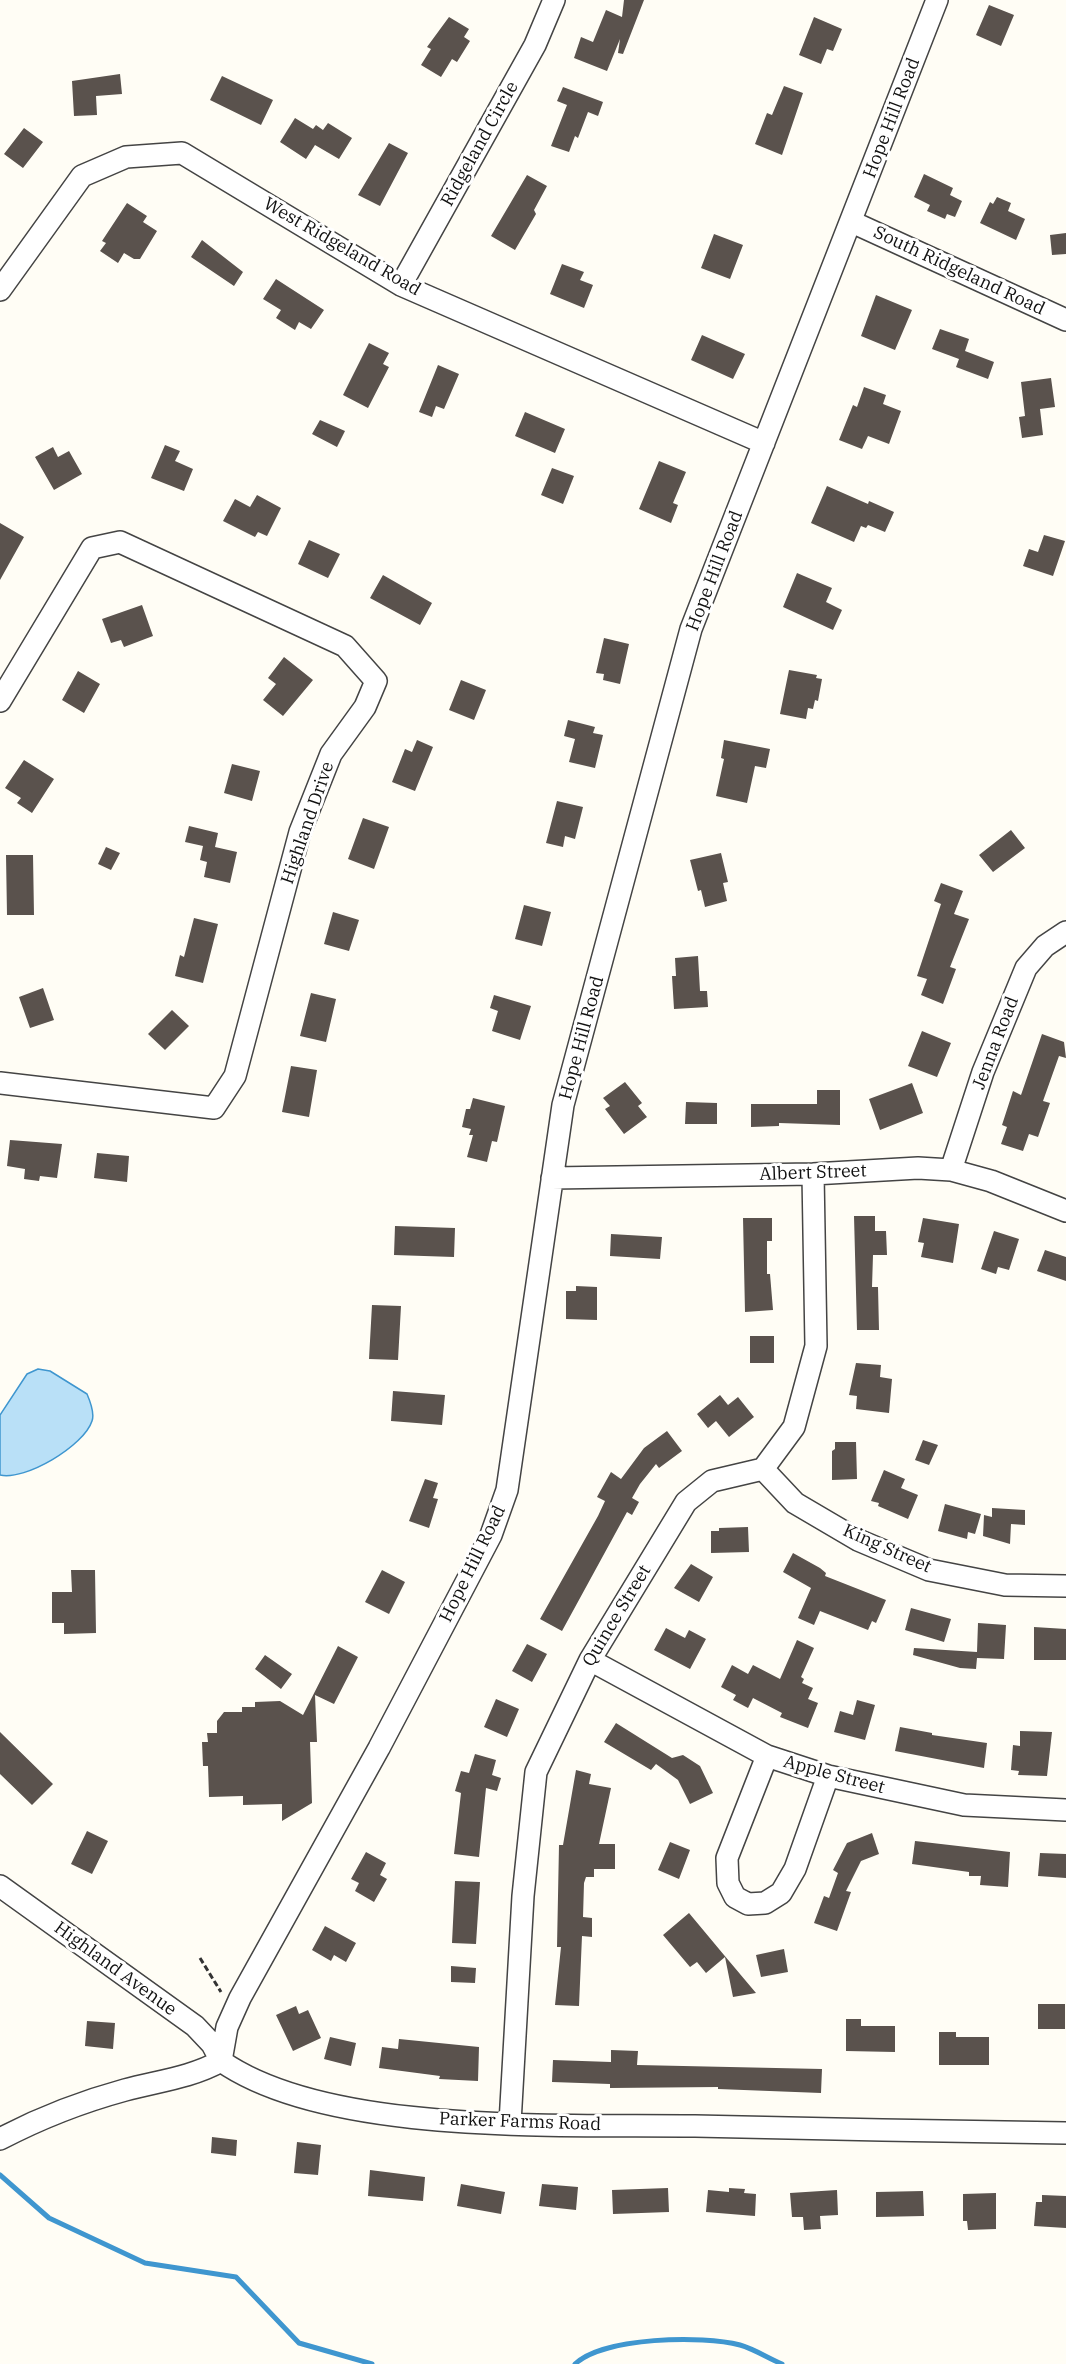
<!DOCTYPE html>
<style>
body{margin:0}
canvas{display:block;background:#fffdf5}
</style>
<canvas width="1066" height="2364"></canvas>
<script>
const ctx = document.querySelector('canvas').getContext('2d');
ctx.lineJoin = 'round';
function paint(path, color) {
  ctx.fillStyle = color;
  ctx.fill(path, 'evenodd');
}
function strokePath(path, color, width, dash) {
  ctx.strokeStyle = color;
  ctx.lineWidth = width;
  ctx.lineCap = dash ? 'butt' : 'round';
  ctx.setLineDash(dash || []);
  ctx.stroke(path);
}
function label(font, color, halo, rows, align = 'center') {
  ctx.font = font + ' "IBM Plex Serif",serif';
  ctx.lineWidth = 6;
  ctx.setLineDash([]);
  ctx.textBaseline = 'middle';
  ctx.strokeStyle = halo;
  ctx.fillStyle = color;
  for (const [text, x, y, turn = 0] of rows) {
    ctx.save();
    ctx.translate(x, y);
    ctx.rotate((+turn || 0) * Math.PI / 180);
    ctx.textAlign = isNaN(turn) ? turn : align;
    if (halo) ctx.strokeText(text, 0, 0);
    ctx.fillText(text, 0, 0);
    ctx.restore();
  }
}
const water = new Path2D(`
 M38,1369L50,1371L87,1394C90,1401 95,1413 92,1421C84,1446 25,1481 0,1475V1415L27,1374Z`);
const stream = new Path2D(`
 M0,2175L49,2218L145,2263L236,2277L299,2343L372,2364
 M575,2364C603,2337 703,2335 740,2345C754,2349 768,2358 782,2364`);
const building = new Path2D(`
 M624,0H644L623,54L618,53L620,39L607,71L574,58L581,37L593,42L606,10L622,17Z
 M989,5L1014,15L1001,46L976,35Z
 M449,17L469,29L464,37L470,41L457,62L452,59L441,77L421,65L431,49L427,47Z
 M814,17L842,29L833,51L827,49L821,64L799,55Z
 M120,74L122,94L96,96L97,115L74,116L72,81Z
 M222,76L273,100L261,125L210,100Z
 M784,86L803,93L782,155L755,144L767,113L772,115Z
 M563,87L603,102L598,116L588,112L578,138L575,136L569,152L551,146L567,105L557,101Z
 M295,118L313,129L316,125L323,130L328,123L352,138L339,159L315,145L306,159L280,142Z
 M24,128L43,142L23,168L4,154Z
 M389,143L408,153L380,206L358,195Z
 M924,174L953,188L950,195L962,201L955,217L947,214L945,219L927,211L930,205L914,197Z
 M527,175L547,186L534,210L536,214L515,250L491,236Z
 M997,197L1011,203L1008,211L1025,219L1016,240L980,223L990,202L993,204Z
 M127,203L147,216L143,222L157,231L140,259H134L124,253L118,263L100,251L106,243L102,241Z
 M1066,233V254L1052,255L1050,235Z
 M714,234L743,245L730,279L701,268Z
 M202,240L243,272L234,286L191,257Z
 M562,264L584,272L580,280L593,285L584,308L550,294Z
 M276,279L324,310L311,329L299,322L295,330L276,318L281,310L263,299Z
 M876,295L912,310L895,350L861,336Z
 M940,329L969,339L965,351L994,362L988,379L956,367L959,359L932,349Z
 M702,335L745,354L733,379L691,360Z
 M369,343L389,353L383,364L389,367L368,408L343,395Z
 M438,365L459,374L444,409L436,406L432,417L419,412Z
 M1051,378L1055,407L1040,409L1043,435L1022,438L1019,417L1025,416L1021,382Z
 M864,387L886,395L883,404L901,411L889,444L868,436L862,449L839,440L853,405L857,407Z
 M525,412L565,429L555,453L515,436Z
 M320,420L345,431L337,447L312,434Z
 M165,445L180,451L175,461L193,469L184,491L151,478Z
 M53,447L58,457L69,451L82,474L54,490L35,457Z
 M659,461L686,472L673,503L678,505L671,523L639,509Z
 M552,468L574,476L563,504L541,495Z
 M827,486L868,504L869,501L894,512L885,532L868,525L866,528L861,526L854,542L811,523Z
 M257,495L281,508L267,536L258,532L255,537L223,521L235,499L250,507Z
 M0,523L24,537L0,580Z
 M1044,535L1065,541L1053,576L1023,566L1029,549L1038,552Z
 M309,540L340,554L328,578L298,564Z
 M797,573L832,588L826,602L842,610L833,630L783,607Z
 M383,575L432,603L420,625L370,598Z
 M142,605L153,636L124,647L121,640L111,643L102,619Z
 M604,638L629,644L620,684L603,680L604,674L596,673Z
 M284,657L313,680L283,716L263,700L276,684L268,678Z
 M789,670L817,675L816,678L822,679L818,701L815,700L813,709L808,708L806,719L780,714Z
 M78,671L100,684L84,713L62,700Z
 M461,680L486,690L474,720L449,710Z
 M568,720L595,727L593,733L603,735L595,768L569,762L575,739L564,736Z
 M417,740L433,747L415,791L392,782L405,749L412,752Z
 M724,740L770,749L766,768L755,766L747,803L716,796L724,759L721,758Z
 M24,760L54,779L32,813L17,803L21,798L5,788Z
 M232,764L260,771L252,801L224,793Z
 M557,801L583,807L575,839L565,836L563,847L546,843Z
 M363,818L389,827L374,869L348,859Z
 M189,826L218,833L215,847L237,852L230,883L204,877L207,862L200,860L203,846L185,842Z
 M1011,830L1025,848L993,872L979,855Z
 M106,847L120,853L111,870L98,864Z
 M721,853L728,882L723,883L727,901L705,907L701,890L698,891L690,860Z
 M6,855H33L34,915H7Z
 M941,883L963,891L954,914L969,919L950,967L956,969L943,1004L921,995L927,979L917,976L941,904L934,901Z
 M524,905L551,912L542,946L515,939Z
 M333,912L359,920L349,951L324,944Z
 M194,918L218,924L203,983L175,976L180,955L184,957Z
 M698,956L700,991H707L708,1007L674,1009L672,976H676L675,958Z
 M43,988L54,1020L30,1028L19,997Z
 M311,993L336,999L326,1042L300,1036Z
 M494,995L531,1006L520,1040L492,1031L498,1011L490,1008Z
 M172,1010L189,1026L165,1050L148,1034Z
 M922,1031L951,1043L937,1077L908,1066Z
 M1042,1034L1064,1042L1066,1058L1059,1056L1043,1101L1050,1103L1038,1137L1029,1134L1023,1151L1001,1144L1007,1127L1002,1125L1013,1091L1021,1095Z
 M291,1066L317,1070L309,1117L282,1112Z
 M625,1082L642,1103L638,1106L647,1117L624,1134L605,1109L610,1106L603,1098Z
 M912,1083L923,1113L880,1130L869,1099Z
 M817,1090H840V1125L779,1123V1126L751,1127V1104H817Z
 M473,1098L505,1106L497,1142L492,1141L487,1162L467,1157L473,1135H469L471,1129L462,1127L466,1109H470Z
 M686,1102L717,1103V1124H685Z
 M10,1140L62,1144L57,1178L40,1176L39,1181L24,1179L25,1169L7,1166Z
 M97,1153L129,1156L127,1182L94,1178Z
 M854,1216H875V1231H886L887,1255H873L872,1287H878L879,1330H857Z
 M743,1218H772V1241H767V1274H770L773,1310L745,1312Z
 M923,1218L959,1224L953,1263L921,1257L924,1243L918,1242Z
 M395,1226L455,1228L454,1257L394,1255Z
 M994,1231L1019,1239L1009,1270L998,1267L996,1274L981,1269Z
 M611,1234L662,1237L660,1259L610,1256Z
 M1045,1250L1066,1257V1281L1037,1271Z
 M576,1286L597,1287V1320L566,1319V1291H576Z
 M372,1305L401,1306L398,1360L369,1359Z
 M750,1336H774V1363H750Z
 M856,1363L881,1365L880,1377L892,1379L889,1413L856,1409L857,1396L849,1395Z
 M393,1391L445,1395L442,1425L391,1421Z
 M720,1395L728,1405L738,1397L754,1417L729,1437L716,1421L708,1428L697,1414Z
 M667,1431L682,1451L659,1468L656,1464L640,1484L632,1498L639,1502L632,1515L627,1512L562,1631L540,1619L598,1516L605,1501L597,1497L611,1472L621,1479L644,1448Z
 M923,1440L938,1445L929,1465L915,1460Z
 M835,1442H856L857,1479L832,1480V1451L835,1449Z
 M884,1470L905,1479L901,1488L918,1495L908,1519L878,1506L879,1503L871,1501Z
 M425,1479L438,1483L433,1498L438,1499L429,1528L409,1521Z
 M945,1504L981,1514L975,1534L968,1532L967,1539L938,1531Z
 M992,1508L1025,1510V1525L1011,1524L1010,1544L983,1536L984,1515L992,1517Z
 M748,1527L749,1552L711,1553V1531H719V1528Z
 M793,1553L820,1568L826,1573L825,1576L886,1600L876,1623L872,1621L868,1630L820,1611L814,1625L798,1618L811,1588L783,1572Z
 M691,1564L713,1577L699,1602L674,1588Z
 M71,1570H95L96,1633L64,1634V1623H52V1592H72Z
 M382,1570L405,1582L389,1614L365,1602Z
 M911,1608L951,1619L944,1642L905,1630Z
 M978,1623L1006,1625L1004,1659L977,1658L976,1669L960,1668L913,1655L914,1648L977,1652Z
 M1034,1627L1066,1629V1660H1034Z
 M666,1628L685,1638L689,1630L706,1639L690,1669L654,1650Z
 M797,1640L814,1648L801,1677L804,1679L802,1683L813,1688L808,1699L818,1703L808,1728L780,1717L782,1713L753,1698L748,1708L733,1700L736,1695L721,1687L732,1665L748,1674L753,1665L780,1679Z
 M527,1644L547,1654L532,1682L512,1671Z
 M338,1646L358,1657L334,1704L315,1695L317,1742H310L312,1803L282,1821V1804L243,1805V1796L209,1797L208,1766H203L202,1742H208L207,1733H217V1721L224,1712H242V1707H255V1702L280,1701L303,1715Z
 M265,1655L292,1674L281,1689L255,1669Z
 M496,1699L519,1709L507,1737L484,1727Z
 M857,1700L875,1705L865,1740L834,1732L840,1711L853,1715Z
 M616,1723L672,1758L683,1755L700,1766L713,1793L690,1804L678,1780L656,1764L651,1770L604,1742Z
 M900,1727L932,1733V1735L987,1743L984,1768L895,1751Z
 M1020,1731L1052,1732L1047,1776L1018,1775L1019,1771L1011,1770L1013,1745L1020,1746Z
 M0,1732L53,1784L32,1805L0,1774Z
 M475,1754L496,1760L492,1775L501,1778L497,1791L486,1788L479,1857L454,1854L461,1793L455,1791L461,1771L469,1773Z
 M576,1770L591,1774L589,1784L611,1788L599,1844H615V1869H594V1877H586L584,1883L583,1917L592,1918V1937L582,1936L579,2006L555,2005L561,1947H557L559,1845H563Z
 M87,1831L108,1841L92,1874L71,1864Z
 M872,1833L879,1854L861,1861L846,1891L851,1892L837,1931L814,1923L824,1896L829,1898L838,1873L833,1870L847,1843Z
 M915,1841L1010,1852L1008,1887L980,1885L981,1876H969V1872L912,1864Z
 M670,1842L690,1850L679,1879L658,1870Z
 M366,1852L386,1863L380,1875L387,1879L374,1902L355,1891L359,1883L351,1879Z
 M1040,1853L1066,1854V1878L1038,1876Z
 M455,1881L480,1882L476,1944L452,1943Z
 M689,1913L724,1955L756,1993L733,1997L725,1957L706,1973L697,1962L690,1967L663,1935Z
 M325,1926L356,1943L346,1962L334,1955L331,1961L312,1950Z
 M784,1949L788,1972L761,1977L756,1955Z
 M451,1966L476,1968L475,1983L451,1982Z
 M1038,2004H1065V2029H1038Z
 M296,2006L299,2014L308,2010L321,2038L293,2051L276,2015Z
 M846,2019H861V2026H895V2052L846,2051Z
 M87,2021L115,2023L113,2049L85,2046Z
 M939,2032H956V2037H989V2065H939Z
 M330,2037L356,2043L351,2066L324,2059Z
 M399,2039L479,2047L478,2081L439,2079L440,2076L379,2068L382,2047L398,2049Z
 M611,2050L638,2051L637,2065L822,2069L821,2093L718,2089V2087L610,2088V2084L552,2082L553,2060L611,2062Z
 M212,2137L237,2140L236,2156L211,2153Z
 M297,2142L321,2145L318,2175L294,2173Z
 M370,2170L425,2177L423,2201L368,2196Z
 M461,2184L505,2192L501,2214L457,2206Z
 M542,2184L578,2187L576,2210L539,2206Z
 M668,2188L669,2212L613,2214L612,2190Z
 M729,2188L745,2189L744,2193L756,2194L755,2216L706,2212L708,2190L729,2192Z
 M837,2190L838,2215L820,2216L821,2229L804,2230L803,2217H792L790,2193Z
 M923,2191L924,2216L876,2217V2192Z
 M996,2193V2229L968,2230L967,2221H963V2194Z
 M1042,2195L1066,2196V2228L1034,2226L1036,2202H1042Z`);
const path = new Path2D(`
 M200,1958L221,1992`);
const minor = new Path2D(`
 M852,222L1066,320
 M401,285L535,45L554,0
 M0,290L82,176L126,157L182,153L401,285L764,443
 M0,701L92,548L120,542L345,646L376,681L365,707L331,754L300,832L235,1076L214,1108L0,1083
 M951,1170L983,1072L1026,968L1045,946L1066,932
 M552,1178L813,1174L918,1168L951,1170L991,1181L1066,1211
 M763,1469L795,1503L858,1540L929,1570L1005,1585L1066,1586
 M590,1660L767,1756L828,1776L964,1805L1066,1810
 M767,1756L727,1858L728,1883L735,1897L748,1904L765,1903L781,1893L795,1869L828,1776
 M0,1886L195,2026L212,2044L221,2061
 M221,2061L227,2027L240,1998L379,1748L491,1535L507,1490L563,1105L691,629L937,0
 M510,2123L523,1896L536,1772L590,1660L686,1502L712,1481L763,1469L794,1427L816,1346L813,1174
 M0,2139C40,2118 81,2102 125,2090C158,2081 190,2078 221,2061C328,2136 565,2124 695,2126C819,2129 942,2131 1066,2133`);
const streetNames = [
 ["Hope Hill Road",892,118,-69],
 ["Ridgeland Circle",480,144,-61],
 ["West Ridgeland Road",342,247,30],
 ["South Ridgeland Road",959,271,25],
 ["Hope Hill Road",715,571,-69],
 ["Highland Drive",308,823,-71],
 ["Hope Hill Road",582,1038,-75],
 ["Jenna Road",996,1043,-69],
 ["Albert Street",813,1173,-2],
 ["King Street",887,1549,24],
 ["Hope Hill Road",473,1564,-64],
 ["Quince Street",617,1616,-59],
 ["Apple Street",834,1775,15],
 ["Highland Avenue",115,1969,36],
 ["Parker Farms Road",520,2122,2]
];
paint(water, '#b9e0f7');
strokePath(water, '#3f96cf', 1.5);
strokePath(stream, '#3f96cf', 5);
paint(building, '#5a524d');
strokePath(minor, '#444', 24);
strokePath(path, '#333', 3, [6, 3]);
strokePath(minor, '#fff', 21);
label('18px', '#111', '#fff', streetNames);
</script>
